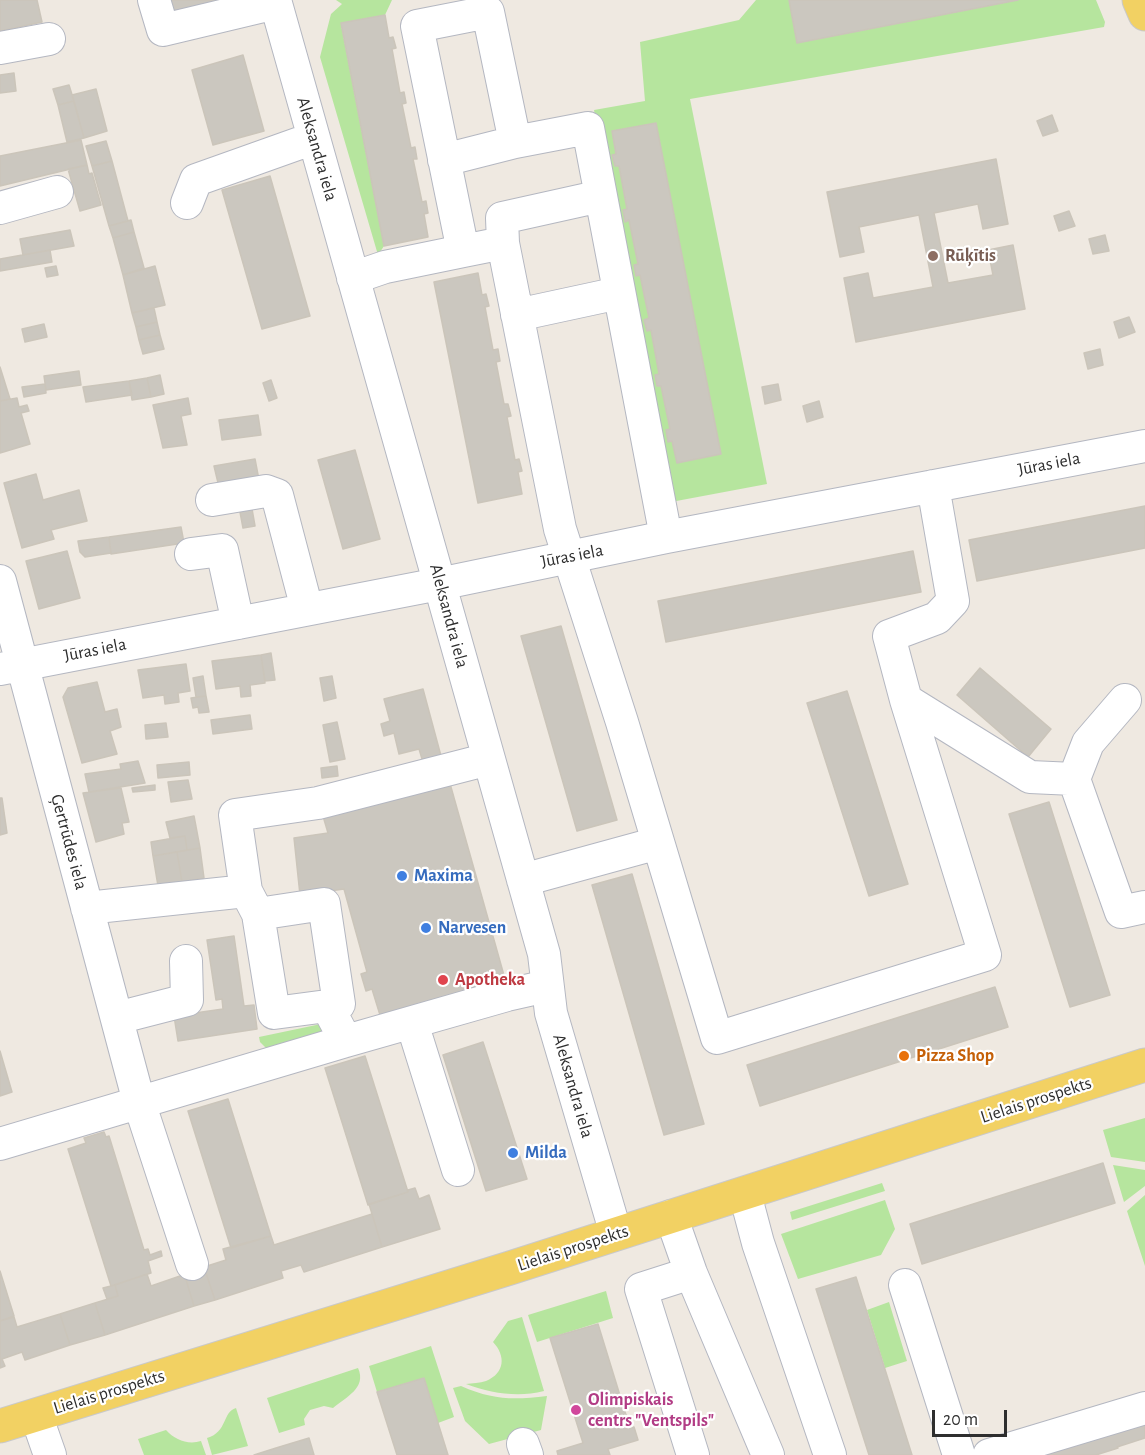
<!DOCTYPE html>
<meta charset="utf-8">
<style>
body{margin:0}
#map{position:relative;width:1145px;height:1455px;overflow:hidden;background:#efe9e1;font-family:"Alegreya Sans",sans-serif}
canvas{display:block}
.scale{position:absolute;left:932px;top:1410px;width:75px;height:27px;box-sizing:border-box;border:3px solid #2e2e2e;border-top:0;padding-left:8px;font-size:18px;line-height:21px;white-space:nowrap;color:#2e2e2e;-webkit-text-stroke:4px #fff;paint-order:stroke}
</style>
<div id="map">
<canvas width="1145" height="1455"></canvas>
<div class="scale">20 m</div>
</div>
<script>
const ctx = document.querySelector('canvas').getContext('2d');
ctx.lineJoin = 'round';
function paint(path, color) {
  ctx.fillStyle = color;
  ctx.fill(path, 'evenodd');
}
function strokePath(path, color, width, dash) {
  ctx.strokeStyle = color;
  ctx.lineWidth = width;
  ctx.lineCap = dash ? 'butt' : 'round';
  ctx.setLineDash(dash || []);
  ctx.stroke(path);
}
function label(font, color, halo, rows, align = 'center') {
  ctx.font = font + ' "Alegreya Sans",sans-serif';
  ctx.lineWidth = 4.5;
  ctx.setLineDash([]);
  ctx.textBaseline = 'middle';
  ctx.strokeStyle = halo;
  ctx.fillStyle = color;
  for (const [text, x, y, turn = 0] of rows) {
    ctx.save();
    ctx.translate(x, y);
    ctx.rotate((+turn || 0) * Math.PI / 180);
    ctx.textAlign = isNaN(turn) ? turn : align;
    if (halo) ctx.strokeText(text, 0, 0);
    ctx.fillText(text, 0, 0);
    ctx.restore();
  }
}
const green = new Path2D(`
 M336,0H392L385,15L341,24L384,246L378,255L320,57L331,14L342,4Z
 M756,0H789L797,43L1018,0H1096L1105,22L1104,27L690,99L767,484L671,502L594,110L645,101L640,42L739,20Z
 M321,1024L328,1033L268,1050L260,1042L259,1037Z
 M1145,1118V1162L1111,1157L1103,1130Z
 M1113,1165L1145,1170V1186L1124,1202Z
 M882,1183L885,1191L792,1220L790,1212Z
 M1145,1195V1266L1127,1211Z
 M885,1200L895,1229L881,1255L798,1279L781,1234Z
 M606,1291L613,1318L537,1342L528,1315Z
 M889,1302L907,1361L885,1368L867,1310Z
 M522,1317L544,1391C517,1398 491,1393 466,1384C472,1383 480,1383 486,1381C505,1373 506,1356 493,1342L508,1321Z
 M431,1346L454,1417L438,1423L424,1378L377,1392L369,1366Z
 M358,1368C367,1388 346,1397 333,1408L324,1406L310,1410L304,1419L305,1425L279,1433L267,1398Z
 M461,1386C493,1400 513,1400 547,1396L541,1430L489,1444L465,1421L453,1388Z
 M236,1408L248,1446L212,1455L207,1438C228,1432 222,1412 236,1408Z
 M166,1430C175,1440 188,1445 201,1441L206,1455H144L138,1439Z`);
const building = new Path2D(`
 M0,0H37L42,22L0,31Z
 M164,0H227L170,20Z
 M789,0H1018L797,43Z
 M385,15L389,38L393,37L396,48L392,49L400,93L404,92L406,103L402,104L411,148L415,147L417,159H413L422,202L426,201L428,213L424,214L428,237L384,246L341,23Z
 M243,55L264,131L213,145L192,70Z
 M14,73L16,91L0,93V75Z
 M69,85L74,101L58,105L53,89Z
 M96,89L107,131L84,138L72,95Z
 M74,101L84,138L67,142L58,105Z
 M1052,115L1058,131L1043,136L1037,121Z
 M656,123L721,454L677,463L672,441L668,442L666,430L670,429L661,386H657L655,375L659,374L651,330L647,331L644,320L649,318L640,275L636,276L634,265L638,264L629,220L625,222L623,210L627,209L619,166H615L612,155L616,154L612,131Z
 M81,140L87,165L0,186V156Z
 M106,141L112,161L92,166L86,146Z
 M996,159L1008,224L983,229L978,204L934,213L948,283L993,275L988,250L1013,245L1025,309L856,342L844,278L868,273L873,298L933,287L919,215L859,227L864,252L840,257L827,192Z
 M112,161L128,221L109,226L92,166Z
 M87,165L89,174L92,173L101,205L80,211L68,169Z
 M270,176L310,316L262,329L222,190Z
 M1069,211L1075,226L1059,231L1054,216Z
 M131,220L134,232L113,238L109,226Z
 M70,230L74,246L23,255L20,239Z
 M134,232L144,268L123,275L113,238Z
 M1105,235L1109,251L1093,254L1089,239Z
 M50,250L52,262L0,271V259Z
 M56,266L58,275L47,277L45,268Z
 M155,266L165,305L132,313L123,275Z
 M478,273L482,295L486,294L489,306L485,307L493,350L498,349L500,361L496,362L504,404H508L511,416L507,417L515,460L519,459L522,471L518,472L522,494L478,503L434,282Z
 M154,308L157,322L136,327L132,313Z
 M1129,317L1135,332L1119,338L1114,322Z
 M157,322L160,335L139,340L136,327Z
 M44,324L47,337L25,342L22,329Z
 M160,335L164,349L143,354L139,340Z
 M1100,349L1103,365L1088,369L1084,353Z
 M0,367L10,399L0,401Z
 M79,371L81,385L46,390L44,376Z
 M160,375L164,394L151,397L147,378Z
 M147,378L151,397L132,400L129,381Z
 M271,380L277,398L269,401L263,383Z
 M129,381L132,395L86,402L83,387Z
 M45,384L46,393L24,397L22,387Z
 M778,384L781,400L765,404L762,387Z
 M17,398L19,407L27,405L29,411L21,413L30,444L0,453V401Z
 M188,398L191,414L181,416L187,445L163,448L153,405Z
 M819,401L823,417L807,422L803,406Z
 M258,415L261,435L222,440L219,420Z
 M355,450L380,539L343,549L318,460Z
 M255,459L259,480L219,487L214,466Z
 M36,474L43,500L79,490L87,521L51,530L54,539L22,548L4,483Z
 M1145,506V548L977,581L969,540Z
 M252,509L255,526L243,528L240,512Z
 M181,527L184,543L111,554L109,537Z
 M109,537L111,553L85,557L80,552L78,541Z
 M67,551L80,598L39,609L26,561Z
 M913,551L921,592L666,642L658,601Z
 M561,626L617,820L577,831L521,636Z
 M271,653L275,680L265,681L261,655Z
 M261,655L265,683L250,685L251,696L241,697L240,686L216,689L212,661Z
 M186,664L190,691L178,693L179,702L165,704L164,695L143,698L138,670Z
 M980,668L1051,729L1028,757L957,695Z
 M203,676L206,696L196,697L193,678Z
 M332,676L336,698L324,701L320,678Z
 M97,682L105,712L117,709L121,727L110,731L117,754L82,763L63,697L68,688Z
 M423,689L441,756L423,762L419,749L399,754L394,733L384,736L381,724L390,721L384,699Z
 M847,691L908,884L869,896L807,703Z
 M206,696L209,712L199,713L198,707L193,708L191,698Z
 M250,715L252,729L213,734L211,720Z
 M337,722L345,759L330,762L323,725Z
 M166,723L168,737L146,739L145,725Z
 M138,761L145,783L89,792L85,774L121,769L120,764Z
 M189,762L190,775L158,778L157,765Z
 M337,766L338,776L322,778L321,768Z
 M188,780L192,799L171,802L168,782Z
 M449,780L505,979L380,1015L372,989L366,991L361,974L367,972L344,889L300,895L294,838L328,833L323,816Z
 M155,785V790L133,792L132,788Z
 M121,788L129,822L122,823L124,834L96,842L83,793Z
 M0,798H2L7,833L0,835Z
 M1049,802L1110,995L1070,1007L1009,814Z
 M194,816L200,848L187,850L185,836L170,838L166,822Z
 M185,836L187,850L153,856L151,842Z
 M200,848L204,878L182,882L177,852Z
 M177,852L182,882L158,886L153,856Z
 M632,874L704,1124L664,1135L592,885Z
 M234,936L244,1006L254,1005L257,1029L178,1041L174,1016L223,1009L222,999L216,1000L207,940Z
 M995,987L1008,1027L760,1106L747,1065Z
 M483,1042L527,1179L486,1191L443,1055Z
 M0,1051L12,1092L0,1096Z
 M365,1056L408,1192L368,1205L325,1068Z
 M228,1099L271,1236L231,1248L188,1111Z
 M104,1132L106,1137L109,1136L144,1250L148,1249L150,1255L161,1251L162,1256L148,1261L151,1273L111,1286L68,1149L86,1143L84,1138Z
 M1103,1163L1115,1203L922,1264L910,1224Z
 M415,1188L419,1199L429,1195L440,1229L382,1247L369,1204L408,1192V1190Z
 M372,1214L382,1247L304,1272L301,1265L281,1271L283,1278L215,1300L204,1267L226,1260L223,1249L271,1236L274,1245Z
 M204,1267L215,1300L194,1306L184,1273Z
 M0,1271L14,1316L0,1321Z
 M184,1273L194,1306L105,1335L95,1303L118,1296L115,1285L147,1274L151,1286L183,1275Z
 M856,1277L865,1306L912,1455H869L816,1289Z
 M115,1285L118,1296L107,1299L103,1288Z
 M95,1303L105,1335L70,1345L60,1314Z
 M60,1314L70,1345L25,1360L22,1352L2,1359L5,1366L0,1368V1321L14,1317L17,1327Z
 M598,1324L630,1428L634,1427L638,1440L608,1449L610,1455H558L557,1451L583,1443L550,1338Z
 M424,1378L448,1455H397L377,1392Z
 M1145,1414V1438L1117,1447L1118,1448L1096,1455H1019Z
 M309,1438L314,1455H254L276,1448Z`);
const minor = new Path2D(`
 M154,0L163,30L276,3
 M275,0L544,954L551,1013L616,1234
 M0,48L49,39
 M444,160L515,142L588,128L666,537
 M187,203L196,180L314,138
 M0,208L57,192
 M503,243L502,218L601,196
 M463,251L503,243L560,529L622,722L717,1038L985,955L906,700L889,636L937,618L953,601L933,486
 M353,278L385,267L463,251L417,26L488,12L515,142
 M517,315L619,293
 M212,500L266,491L277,495L307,609
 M191,554L222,550L238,623
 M0,581L139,1102L192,1264
 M0,669L439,584L666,537L1145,446
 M906,700L1030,777L1074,779L1121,912L1145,907
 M1074,779L1088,743L1125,700
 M523,880L658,843
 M246,891L258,914L274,1013L327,1006L346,1041
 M87,908L246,891L235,815L318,803L489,759
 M258,914L324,904L339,1004L327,1006
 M117,1018L187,1000L186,961
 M412,1023L458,1170
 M0,1144L346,1041L507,995L547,986
 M745,1194L758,1243L830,1455
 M671,1216L691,1273L768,1455
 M691,1273L641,1289L693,1455
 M905,1285L959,1455
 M36,1415L50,1455
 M523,1444L527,1455
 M989,1455L1145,1408`);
const major = new Path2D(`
 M1139,0L1145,14
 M0,1426L510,1268L1145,1065`);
const markers = [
 [933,256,6,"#8d6e63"],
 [402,876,6,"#3f7fe0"],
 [426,928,6,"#3f7fe0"],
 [443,980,6,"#e0444e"],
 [904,1056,6,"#e8710a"],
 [513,1153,6,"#3f7fe0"],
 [576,1410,6,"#d1479c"]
];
const streetNames = [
 ["Aleksandra iela",317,149,74],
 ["Jūras iela",1049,464,-11],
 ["Jūras iela",572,556,-11],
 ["Aleksandra iela",449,616,75],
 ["Jūras iela",95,650,-11],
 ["Ģertrūdes iela",69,842,75],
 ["Aleksandra iela",573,1086,74],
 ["Lielais prospekts",1036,1100,-18],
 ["Lielais prospekts",573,1248,-18],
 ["Lielais prospekts",109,1392,-17]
];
const educationNames = [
 ["Rūķītis",945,256]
];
const shopNames = [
 ["Maxima",414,876],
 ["Narvesen",438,928],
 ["Milda",525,1153]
];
const healthNames = [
 ["Apotheka",455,980]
];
const foodNames = [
 ["Pizza Shop",916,1056]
];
const hotelNames = [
 ["Olimpiskais",588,1400],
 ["centrs \"Ventspils\"",588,1421]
];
paint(green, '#b6e59e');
paint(building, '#cbc7bf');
strokePath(building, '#cbc5ba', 1.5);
strokePath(minor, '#b4b7c1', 34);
strokePath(major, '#c9c9c9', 35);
strokePath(minor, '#fff', 32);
strokePath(major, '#f2d163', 33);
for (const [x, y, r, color] of markers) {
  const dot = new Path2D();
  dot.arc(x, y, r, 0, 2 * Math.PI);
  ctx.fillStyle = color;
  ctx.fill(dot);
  strokePath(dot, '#fff', 2);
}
label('18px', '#2e2e2e', '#fff', streetNames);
label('bold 18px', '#785e54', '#fff', educationNames, 'left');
label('bold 18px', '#366cbe', '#fff', shopNames, 'left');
label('bold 18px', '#be3a42', '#fff', healthNames, 'left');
label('bold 18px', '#c56008', '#fff', foodNames, 'left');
label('bold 18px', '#b23c85', '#fff', hotelNames, 'left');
</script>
